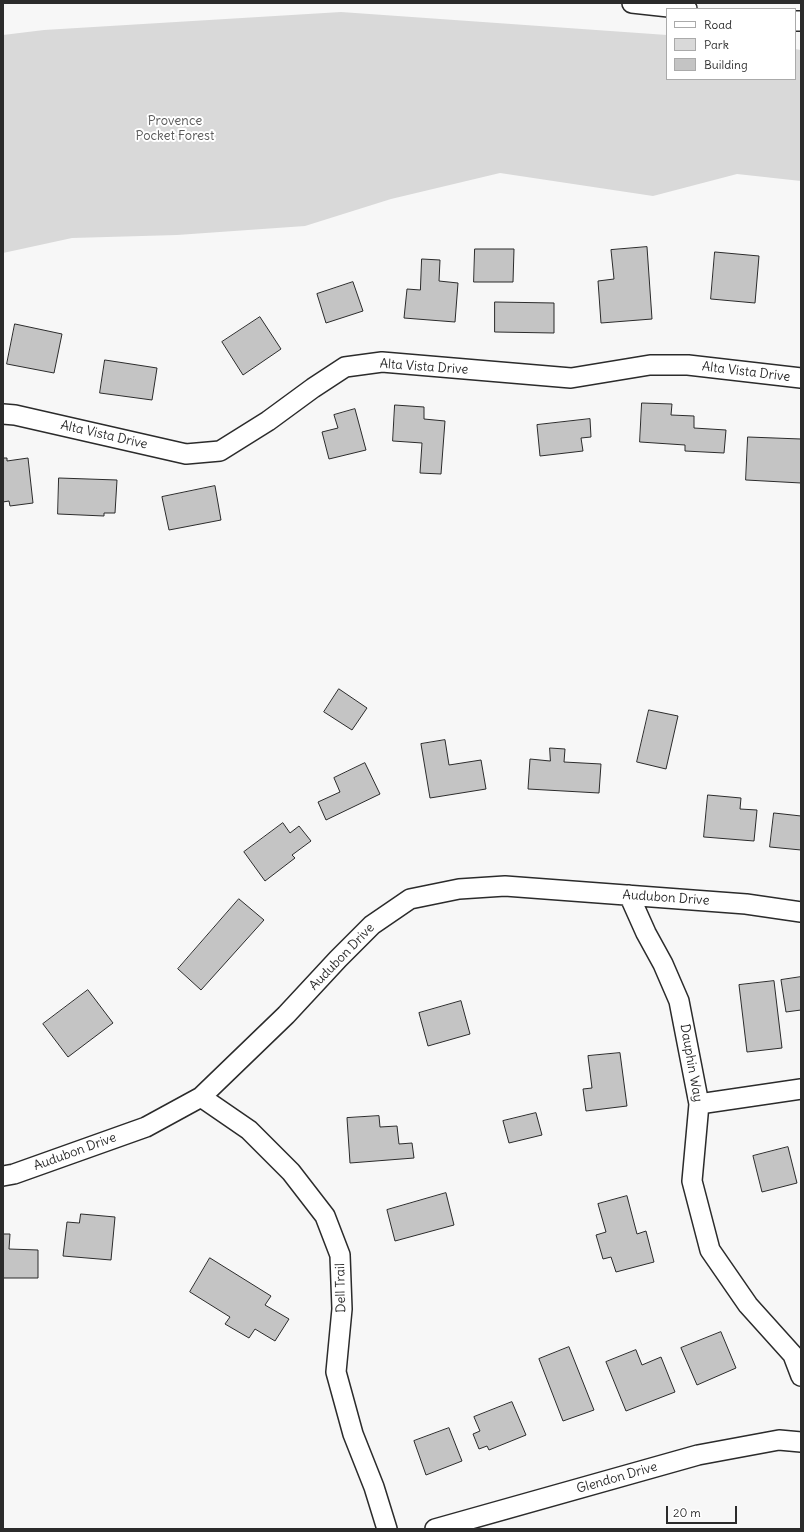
<!DOCTYPE html>
<style>
body{margin:0}
#map{position:relative;width:804px;height:1532px;overflow:hidden;background:#f7f7f7;font-family:Delius,sans-serif}
canvas{display:block}
.frame{position:absolute;inset:0;border:4px solid #2b2b2b;pointer-events:none}
.legend{position:absolute;left:666px;top:8px;width:130px;height:72px;box-sizing:border-box;background:#fff;border:1px solid #aaa;margin:0;padding:5px 7px;list-style:none;font-size:12px;color:#2b2b2b}
.legend li{display:flex;align-items:center;gap:8px;height:20px}
.legend b{width:20px;border:1px solid #aaa}
.scale{position:absolute;left:666px;top:1506px;width:71px;height:18px;box-sizing:border-box;border:2px solid #2b2b2b;border-top:0;padding-left:5px;font-size:12px;line-height:14px;white-space:nowrap;color:#2b2b2b;-webkit-text-stroke:3px #fff;paint-order:stroke}
</style>
<div id="map">
<canvas width="804" height="1532"></canvas>
<div class="frame"></div>
<ul class="legend">
<li><b style="height:5px;background:#fff"></b>Road</li>
<li><b style="height:11px;background:#d9d9d9"></b>Park</li>
<li><b style="height:11px;background:#c4c4c4"></b>Building</li>
</ul>
<div class="scale">20 m</div>
</div>
<script>
const ctx = document.querySelector('canvas').getContext('2d');
ctx.lineJoin = 'round';
function paint(path, color) {
  ctx.fillStyle = color;
  ctx.fill(path, 'evenodd');
}
function strokePath(path, color, width, dash) {
  ctx.strokeStyle = color;
  ctx.lineWidth = width;
  ctx.lineCap = dash ? 'butt' : 'round';
  ctx.setLineDash(dash || []);
  ctx.stroke(path);
}
function label(font, color, halo, rows, align = 'center') {
  ctx.font = font + ' Delius,sans-serif';
  ctx.lineWidth = 4;
  ctx.setLineDash([]);
  ctx.textBaseline = 'middle';
  ctx.strokeStyle = halo;
  ctx.fillStyle = color;
  for (const [text, x, y, turn = 0] of rows) {
    ctx.save();
    ctx.translate(x, y);
    ctx.rotate((+turn || 0) * Math.PI / 180);
    ctx.textAlign = isNaN(turn) ? turn : align;
    if (halo) ctx.strokeText(text, 0, 0);
    ctx.fillText(text, 0, 0);
    ctx.restore();
  }
}
const green = new Path2D(`
 M341,12L667,35V79H795V49L801,50V181L737,174L653,196L500,173L391,199L305,226L177,235L72,238L3,253V35L44,30Z`);
const building = new Path2D(`
 M647,247L652,319L601,323L598,281L614,279L611,250Z
 M475,249H514L513,282H474Z
 M715,252L759,256L755,303L711,299Z
 M422,259L440,260L439,281L458,283L455,322L404,318L407,289L420,290Z
 M353,282L363,311L326,323L317,294Z
 M495,302L554,303V333L495,332Z
 M260,317L281,349L243,375L222,342Z
 M15,324L62,334L54,373L7,364Z
 M105,360L157,368L152,400L100,393Z
 M642,403L672,404L671,415L694,416V428L726,430L724,453L685,451V445L640,442Z
 M395,405L424,407V419L445,421L441,474L420,473L422,443L393,441Z
 M355,409L366,450L329,459L322,432L338,428L334,415Z
 M590,419L591,437L581,438L583,451L540,456L537,425Z
 M748,437L801,439V483L746,480Z
 M3,458H7V461L28,458L33,503L10,506L9,501L3,502Z
 M59,478L117,480L115,513H104V516L58,514Z
 M215,486L221,520L169,530L162,497Z
 M339,689L367,708L352,730L324,712Z
 M649,710L678,716L666,769L637,762Z
 M445,740L449,765L481,760L486,789L430,798L421,744Z
 M550,748L565,749L564,762L601,764L599,793L528,789L530,759L550,761Z
 M365,763L380,794L326,820L318,802L340,792L334,778Z
 M708,795L741,798L740,809L757,810L754,841L704,837Z
 M774,813L801,816V850L770,847Z
 M283,823L290,833L299,826L311,841L292,855L295,858L265,881L244,852Z
 M239,899L264,920L201,990L178,969Z
 M801,977V1010L786,1012L781,980Z
 M774,981L782,1048L747,1052L739,985Z
 M88,990L113,1023L68,1057L43,1024Z
 M461,1001L470,1034L428,1046L419,1013Z
 M620,1053L627,1106L586,1111L583,1089L592,1088L588,1056Z
 M536,1113L542,1135L509,1143L503,1121Z
 M379,1116L380,1127L397,1126L399,1144L412,1143L414,1158L350,1163L347,1118Z
 M788,1147L797,1183L762,1192L753,1156Z
 M446,1193L454,1225L395,1241L387,1210Z
 M627,1196L637,1234L646,1231L654,1262L616,1272L611,1257L603,1259L596,1235L606,1232L598,1204Z
 M81,1214L115,1217L111,1260L63,1256L67,1222L79,1223Z
 M3,1234H10L9,1249L38,1250V1278H3Z
 M210,1258L271,1296L265,1305L289,1319L275,1341L255,1329L249,1338L225,1324L230,1317L190,1292Z
 M721,1332L736,1368L697,1385L681,1348Z
 M569,1347L594,1410L563,1421L539,1359Z
 M636,1350L642,1365L661,1357L675,1392L626,1411L606,1362Z
 M512,1402L526,1435L489,1450L487,1446L479,1449L473,1434L480,1431L474,1417Z
 M449,1428L462,1461L426,1475L414,1441Z`);
const street = new Path2D(`
 M632,3L687,9
 M795,21H801
 M3,414L15,415L186,454L220,451L268,421L313,388L345,367L382,362L571,378L650,365H688L801,378
 M629,895L646,933L663,964L679,1001L699,1104L692,1181L710,1250L748,1305L793,1355L801,1376
 M201,1097L249,1130L291,1172L325,1216L340,1255L342,1309L336,1372L353,1434L374,1487L387,1529
 M699,1104L801,1089
 M3,1176L14,1174L146,1127L201,1097L286,1015L338,959L372,925L410,899L459,889L505,886L746,904L801,912
 M435,1529L698,1455L779,1440L801,1442`);
const parkNames = [
 ["Provence",175,121],
 ["Pocket Forest",175,136]
];
const streetNames = [
 ["Alta Vista Drive",424,367,4],
 ["Alta Vista Drive",746,372,7],
 ["Alta Vista Drive",104,435,13],
 ["Audubon Drive",666,898,4],
 ["Audubon Drive",342,957,-46],
 ["Dauphin Way",691,1063,80],
 ["Audubon Drive",75,1152,-20],
 ["Dell Trail",341,1288,-91],
 ["Glendon Drive",617,1478,-16]
];
paint(green, '#d9d9d9');
paint(building, '#c4c4c4');
strokePath(building, '#2b2b2b', 1);
strokePath(street, '#2b2b2b', 22);
strokePath(street, '#fff', 19);
label('13px', '#565656', '#fff', parkNames);
label('13px', '#2b2b2b', '#fff', streetNames);
</script>
